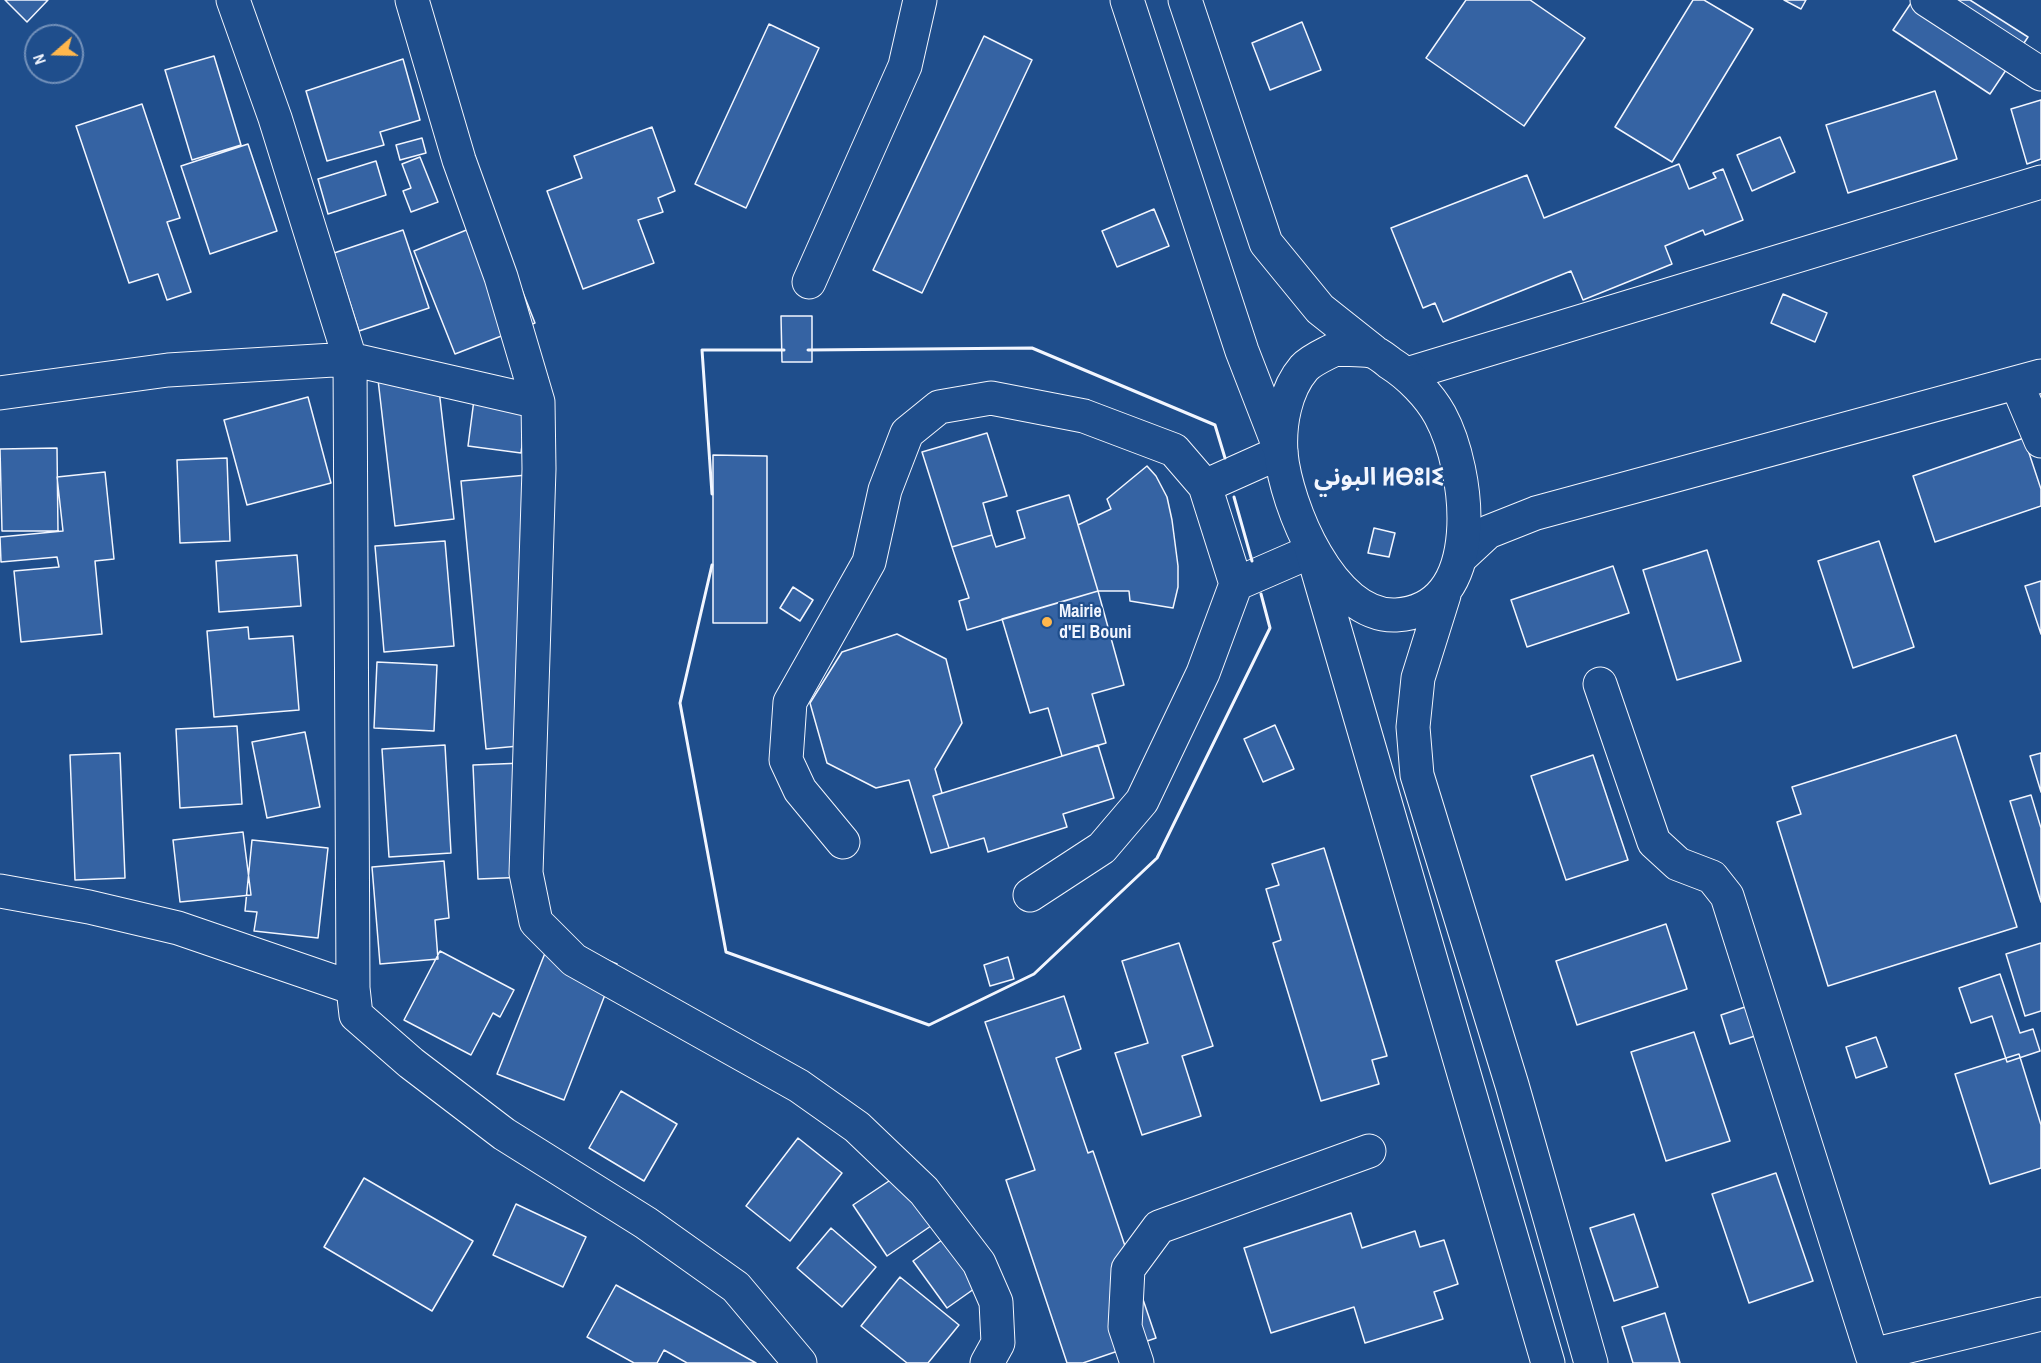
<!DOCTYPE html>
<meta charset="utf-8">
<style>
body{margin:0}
#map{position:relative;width:2041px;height:1363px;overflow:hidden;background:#1f4e8c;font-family:"Archivo Narrow",sans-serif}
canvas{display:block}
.north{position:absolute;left:24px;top:24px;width:60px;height:60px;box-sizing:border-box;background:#1f4e8c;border:2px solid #7391ba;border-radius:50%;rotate:250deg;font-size:16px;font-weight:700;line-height:24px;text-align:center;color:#f2f6ff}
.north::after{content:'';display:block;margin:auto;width:21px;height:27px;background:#ffb74d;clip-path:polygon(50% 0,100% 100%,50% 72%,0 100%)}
</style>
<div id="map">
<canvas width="2041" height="1363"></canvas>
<div class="north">N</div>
</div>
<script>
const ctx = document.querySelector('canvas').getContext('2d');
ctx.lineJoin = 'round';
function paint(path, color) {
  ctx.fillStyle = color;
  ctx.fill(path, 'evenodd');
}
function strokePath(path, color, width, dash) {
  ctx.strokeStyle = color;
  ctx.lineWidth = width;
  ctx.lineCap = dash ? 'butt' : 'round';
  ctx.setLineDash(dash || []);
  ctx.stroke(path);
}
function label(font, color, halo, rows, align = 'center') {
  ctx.font = font + ' "Archivo Narrow","Noto Sans Arabic","Noto Sans Tifinagh",sans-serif';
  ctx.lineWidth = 4.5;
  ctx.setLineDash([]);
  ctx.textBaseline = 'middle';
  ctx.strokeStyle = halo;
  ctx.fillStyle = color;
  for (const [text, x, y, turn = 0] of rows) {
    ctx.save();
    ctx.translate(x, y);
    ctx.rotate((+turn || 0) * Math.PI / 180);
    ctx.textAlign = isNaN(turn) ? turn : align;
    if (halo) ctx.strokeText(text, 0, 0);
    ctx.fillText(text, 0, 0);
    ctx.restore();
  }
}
const building = new Path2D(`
 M5,0H48L27,22Z
 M1466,0H1530L1585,38L1524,126L1426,58Z
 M1693,0H1704L1753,29L1672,162L1615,127Z
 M1784,0H1806L1801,9Z
 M1913,0H1970L2028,37L1990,94L1893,30Z
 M1302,22L1321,70L1270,90L1252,43Z
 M769,24L819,48L746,208L695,184Z
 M984,36L1032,60L922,293L873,270Z
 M214,56L241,145L192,160L165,70Z
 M403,59L420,120L380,132L384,145L327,161L306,91Z
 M1935,91L1957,159L1848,193L1826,125Z
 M2041,100V159L2027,164L2011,109Z
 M142,104L180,218L167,222L191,292L167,300L158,274L129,283L76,126Z
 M652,127L675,191L658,198L663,212L638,220L654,263L583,289L547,191L582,178L574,156Z
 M1780,137L1795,172L1752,191L1737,155Z
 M422,138L426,153L400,160L396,145Z
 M248,144L277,231L210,254L181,166Z
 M420,157L438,202L411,212L403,191L411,188L402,164Z
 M376,161L386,195L328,214L318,179Z
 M1679,164L1689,189L1716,178L1713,173L1723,169L1743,220L1705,235L1703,230L1665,246L1672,264L1583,300L1571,271L1443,322L1435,303L1423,308L1391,228L1527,175L1544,218Z
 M1154,209L1169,246L1117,267L1102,231Z
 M494,219L535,323L455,354L414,251Z
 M403,230L429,308L359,331L334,253Z
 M1783,294L1827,313L1815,342L1771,323Z
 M781,316H812V362H782Z
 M436,364L454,519L395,526L377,371Z
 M475,392L528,400L521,453L468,446Z
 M308,397L331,483L247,505L224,420Z
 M987,433L1007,496L983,503L992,535L952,547L922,452Z
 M2024,438L2041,489V506L1935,542L1913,476Z
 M57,448L58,531H2L0,449Z
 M713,455L767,456V623H713Z
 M227,458L230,541L180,543L177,460Z
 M1147,466L1156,476L1167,497L1172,520L1178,566V587L1173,608L1130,601L1129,591H1098L1078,525L1111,509L1107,499Z
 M105,472L114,559L95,561L102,634L21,642L14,571L59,567L57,557L1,562L0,537L63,531L57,477Z
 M527,475L541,744L486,749L461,481Z
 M1069,495L1098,591L967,630L959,601L969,598L952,547L992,535L996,547L1025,538L1017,511Z
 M1374,528L1395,533L1389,557L1368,553Z
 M445,541L454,646L384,652L375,546Z
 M1879,541L1914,647L1853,668L1818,561Z
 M1707,550L1741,661L1677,680L1643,570Z
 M297,555L301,606L219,612L216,561Z
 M1613,566L1629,613L1527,647L1511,600Z
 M2041,581V634L2025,586Z
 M793,587L813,600L800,621L780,608Z
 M1098,591L1124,685L1092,694L1106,743L1062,756L1048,708L1030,713L1002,619Z
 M248,627L249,639L293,636L299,710L214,717L207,631Z
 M897,634L946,659L962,723L935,769L942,793L933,796L949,848L931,853L909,780L876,788L827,763L810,703L842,652Z
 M377,662L437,665L434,731L374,728Z
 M1275,725L1294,769L1263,782L1244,739Z
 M237,726L242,804L180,808L176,729Z
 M305,732L320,807L267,818L252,742Z
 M1956,735L2017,927L1828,986L1777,822L1801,814L1792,787Z
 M445,745L451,853L389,857L382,749Z
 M1098,745L1114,798L1063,814L1067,827L988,852L984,838L949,848L933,796Z
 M120,753L125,878L75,880L70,755Z
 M2041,753V792L2030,756Z
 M1593,755L1628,860L1566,880L1531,776Z
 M523,763L528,877L478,879L473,765Z
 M2031,795L2041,828V902L2010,801Z
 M243,832L251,895L180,902L173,840Z
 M252,840L328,848L318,938L254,931L257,912L245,911Z
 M1324,848L1387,1056L1372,1060L1379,1084L1321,1101L1273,943L1281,940L1266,889L1279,885L1272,864Z
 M444,861L449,918L435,920L438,959L380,964L372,867Z
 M1666,924L1687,989L1577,1025L1556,961Z
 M551,938L617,964L564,1100L497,1074Z
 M1179,943L1213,1046L1182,1056L1201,1116L1142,1135L1115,1053L1148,1043L1122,961Z
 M2041,943V1011L2025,1016L2006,954Z
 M440,951L514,990L500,1017L493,1013L471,1055L404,1020Z
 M1008,957L1014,979L990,986L984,965Z
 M2000,974L2020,1033L2033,1029L2040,1051L2007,1062L1992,1016L1971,1023L1959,988Z
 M1064,996L1081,1049L1056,1058L1088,1153L1093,1151L1156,1338L1083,1363H1067L1006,1180L1035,1170L985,1022Z
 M1748,1006L1758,1035L1730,1044L1721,1015Z
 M1694,1032L1730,1141L1666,1161L1631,1052Z
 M1876,1037L1887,1067L1856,1078L1846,1047Z
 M2019,1054L2041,1125V1168L1990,1184L1955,1074Z
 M621,1091L677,1124L644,1181L589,1148Z
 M798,1138L842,1173L790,1241L746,1206Z
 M910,1167L944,1217L887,1256L853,1205Z
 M1776,1173L1813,1281L1749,1303L1712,1194Z
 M364,1178L473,1241L432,1311L324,1247Z
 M516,1204L586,1237L563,1287L493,1255Z
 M1351,1213L1362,1248L1415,1231L1420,1247L1444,1240L1458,1284L1434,1292L1443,1319L1365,1343L1354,1307L1271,1333L1244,1248Z
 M1634,1214L1658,1287L1614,1301L1590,1228Z
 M964,1224L998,1272L947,1308L913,1261Z
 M831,1228L876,1267L842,1307L797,1268Z
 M900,1277L959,1325L928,1363H907L861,1326Z
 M616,1285L756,1363H687L664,1350L657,1363H634L587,1337Z
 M1665,1313L1680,1363H1633L1622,1327Z`);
const minor = new Path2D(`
 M233,0L275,118L350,359L353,988L356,1015L411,1063L504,1134L646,1223L736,1287L800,1363
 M412,0L459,160L501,277L538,402L539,469L526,873L536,922L574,960L799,1086L857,1127L924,1191L979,1263L996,1302L998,1343L987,1363
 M1927,0L2041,74
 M809,282L905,66L920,0
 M1407,374L2041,182
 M2017,384L2041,441
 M0,393L168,370L350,359L538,402
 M1205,486L1236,584
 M1460,558L1488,532L1536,513L2041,376
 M1600,684L1654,842L1678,864L1712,877L1727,896L1872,1355L2041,1314
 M843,842L800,790L786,760L790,702L869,562L885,490L907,433L939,407L991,398L1084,416L1174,450L1205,486L1281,452
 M0,891L89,907L178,928L353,988
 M1030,895L1102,848L1142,801L1203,673L1236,584L1312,551
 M1137,1363L1125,1327L1128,1269L1159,1227L1369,1151`);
const major = new Path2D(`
 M1127,0L1242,351L1278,444
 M1185,0L1266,243L1320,309L1373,351
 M1335,349C1346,350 1360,349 1371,351C1378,353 1385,359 1390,363C1409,375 1429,395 1440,415C1470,470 1487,610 1396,615C1331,618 1286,505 1281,453C1279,425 1285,390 1304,368C1311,360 1326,354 1335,349Z
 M1312,551L1548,1363
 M1444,595L1418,678L1413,727L1417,775L1512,1085L1591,1363`);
const wall = new Path2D(`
 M808,350L1032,348L1215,425L1225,458
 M712,494L702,350H784
 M1234,497L1252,561
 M712,565L680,703L726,952L929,1025L1034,974L1157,858L1270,628L1261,594`);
const markers = [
 [1047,622,6,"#ffb74d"]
];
const poiNames = [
 ["Mairie",1059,612],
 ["d'El Bouni",1059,633]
];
const districtNames = [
 ["البوني ⵍⴱⵓⵏⵉ",1379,479]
];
paint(building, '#3563a3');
strokePath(building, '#f2f6ff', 1.5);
strokePath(minor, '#f2f6ff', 35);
strokePath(major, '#f2f6ff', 35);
strokePath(minor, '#1f4e8c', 33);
strokePath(major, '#1f4e8c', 33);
strokePath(wall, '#f2f6ff', 3);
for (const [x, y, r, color] of markers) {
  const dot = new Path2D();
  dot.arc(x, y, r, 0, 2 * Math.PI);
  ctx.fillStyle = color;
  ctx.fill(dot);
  strokePath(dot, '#1f4e8c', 2);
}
label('bold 18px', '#f2f6ff', '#1f4e8c', poiNames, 'left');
label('bold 24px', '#f2f6ff', '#1f4e8c', districtNames);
</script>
